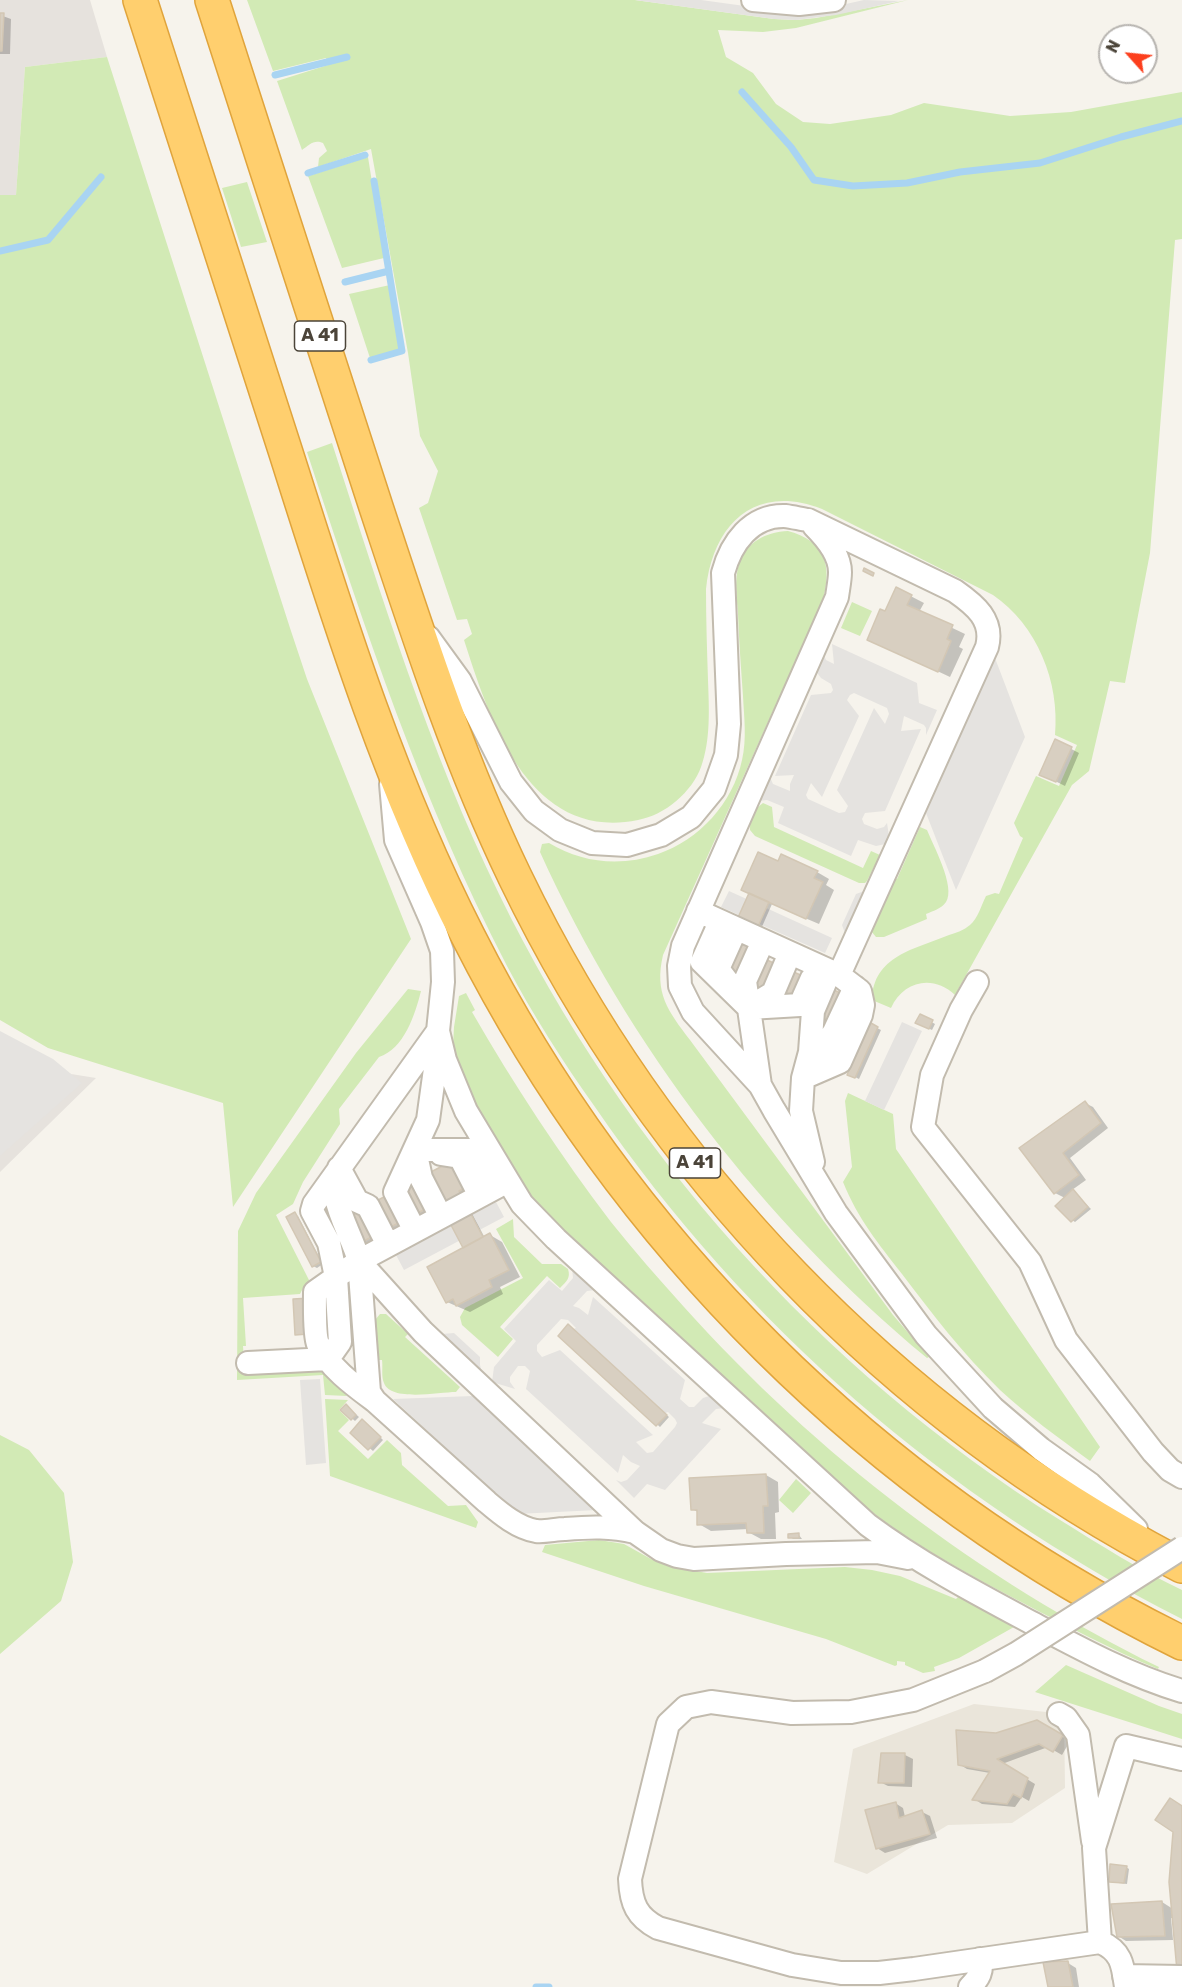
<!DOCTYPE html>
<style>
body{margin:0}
#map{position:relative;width:1182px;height:1987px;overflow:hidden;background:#f6f3ec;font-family:Rubik,sans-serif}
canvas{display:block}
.north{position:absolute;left:1098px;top:24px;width:60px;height:60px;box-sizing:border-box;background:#fff;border:2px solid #b7b4b0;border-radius:50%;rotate:297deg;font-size:16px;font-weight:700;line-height:24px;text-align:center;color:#4b4439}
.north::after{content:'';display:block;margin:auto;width:21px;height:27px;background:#fc3f1d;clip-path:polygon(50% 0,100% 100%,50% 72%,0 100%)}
</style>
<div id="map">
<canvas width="1182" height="1987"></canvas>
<div class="north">N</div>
</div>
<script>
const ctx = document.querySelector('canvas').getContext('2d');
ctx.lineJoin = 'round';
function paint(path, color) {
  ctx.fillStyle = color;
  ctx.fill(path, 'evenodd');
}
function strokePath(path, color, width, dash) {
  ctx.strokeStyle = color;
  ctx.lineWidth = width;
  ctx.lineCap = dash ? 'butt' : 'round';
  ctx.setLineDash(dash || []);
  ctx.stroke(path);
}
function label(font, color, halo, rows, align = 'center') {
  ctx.font = font + ' Rubik,sans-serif';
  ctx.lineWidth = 5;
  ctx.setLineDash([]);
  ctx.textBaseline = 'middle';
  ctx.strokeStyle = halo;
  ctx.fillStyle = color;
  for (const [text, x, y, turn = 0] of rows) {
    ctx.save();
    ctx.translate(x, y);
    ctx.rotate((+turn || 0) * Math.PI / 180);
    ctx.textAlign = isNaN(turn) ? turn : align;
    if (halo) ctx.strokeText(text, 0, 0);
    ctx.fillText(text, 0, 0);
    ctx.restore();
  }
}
const residential = new Path2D(`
 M974,1704L1064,1714L1065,1788L1012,1823L948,1825L867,1874L834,1862L853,1749Z`);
const industrial = new Path2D(`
 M0,0H90L107,57L25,67L16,195H0Z
 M0,1034L71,1074L96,1078L0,1172Z`);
const green = new Path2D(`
 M247,0H635L774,19L796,20L816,18L908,0L796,28L763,32L718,30L726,57L753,73L776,104L803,122L830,124L891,115L924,103L1010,116L1071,112L1182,92V239L1175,240L1150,553L1125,683L1110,681L1089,771L1072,785L955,995C933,974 903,981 891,1008L872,1000C873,956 915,949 949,935C956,933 964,930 970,925C978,918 981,906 986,896L995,893L999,894L1023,838L1020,836L1014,823L1036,776L1059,786L1077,745L1055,735C1060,682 1037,625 993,595L822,509C755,483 713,524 706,589C706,620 707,650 708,680C709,708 711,740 701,767C692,792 665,815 638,820C529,842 490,721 464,640L472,634L467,619L457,620L419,508L428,503L438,471L420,436L408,353L371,149L318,167L319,158L327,151L323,143C314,139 309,145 302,150L277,81L328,65L326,58L273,71Z
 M107,57L290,628L307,679L411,939L233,1207L223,1103L48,1048L0,1020V195H16L25,67Z
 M368,157L384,258L342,268L308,176Z
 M247,182L267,242L241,247L222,188Z
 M390,285L400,350L370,358L349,294Z
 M332,443C381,595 429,750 499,894C624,1150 819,1369 1060,1520C1100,1545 1140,1570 1182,1590V1619C944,1498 746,1327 595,1107C563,1062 533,1015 507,966C422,802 364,627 307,452Z
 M788,531C826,541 832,566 823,600L663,955C654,993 668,1011 690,1040L893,1315L929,1357L927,1358C763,1222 628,1046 540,852L542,844L549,843C582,863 621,867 658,854C699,840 733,803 742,760C747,739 744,717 743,696C741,669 739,641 738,614C737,598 734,580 739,564C746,542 766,532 788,531Z
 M852,602L872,611L860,636L841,628Z
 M763,803L772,807L774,827L863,868L871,851L880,855L867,881L865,883H859L755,836L750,830C749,821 755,808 763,803Z
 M920,827L927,830C933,845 956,887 946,902C941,909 933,911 926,914L927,919L884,937H876L871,931L892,878L897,879Z
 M408,989L421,991C415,1015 404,1049 379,1057L339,1109L340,1124L303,1182L293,1204L276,1215L310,1282L303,1288L300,1294L243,1298L246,1346H243L245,1374L322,1370L347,1396L325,1395L323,1375L237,1380L238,1231L256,1193L356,1053Z
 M466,993L475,1010L472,1012C514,1085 560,1155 611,1222C634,1251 659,1279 684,1307C817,1455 979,1579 1159,1667L1158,1669C1112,1650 1067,1626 1023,1603C967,1574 912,1544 863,1505L565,1233L525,1189L470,1096L455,1056L453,1046L454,1027L459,996Z
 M848,1093L893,1114L896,1149L1100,1447L1090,1461C1059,1438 1028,1416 1000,1390C963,1354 933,1315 902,1274C878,1243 858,1219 843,1182L852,1167L845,1101Z
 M513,1219L514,1237L542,1264H561L568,1269C571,1278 566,1282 560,1288L547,1276L500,1327L513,1339L498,1357L462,1325L460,1317L465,1308L523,1278L496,1229Z
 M380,1314H386L408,1334L405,1337L460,1387L456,1392C439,1392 391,1402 384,1383C381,1377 383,1367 382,1360H377L375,1320Z
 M325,1399L348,1400L339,1410L349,1420L338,1431L368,1459L387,1440L401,1453L402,1465L448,1506L466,1505L478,1522L476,1528L330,1476Z
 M0,1435L29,1450L64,1493L73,1562L61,1601L0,1654Z
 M796,1479L811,1493L793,1513L779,1500Z
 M599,1540L624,1544L651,1559L673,1567L707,1573L845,1567L872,1570L900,1576L956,1599L958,1597L1014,1627L959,1658L934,1667L935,1671L923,1673L905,1665V1662L897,1661V1665L895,1666L826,1639L644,1586L542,1552L545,1545Z
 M1066,1665L1159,1706L1182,1714V1739L1035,1692Z`);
const parking = new Path2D(`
 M635,0H701L774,10L837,6L864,0L899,1L836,15L796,20L774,19Z
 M832,644L917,683L919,703L937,710L926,735V728L924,725L904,716L901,731L921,729L885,811L865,813L862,819L864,824L877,829L884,827L887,823L890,843L876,846L858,840L851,856L778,823L784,807L767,800L758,801L769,775L773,784L790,791V784L794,775L775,776L811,695L831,693L833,690L831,684L821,678L815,670L823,653L826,660L834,664ZM854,693L887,708L889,714L885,724L874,708L837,790L848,806L845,812L839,813L808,799L806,795L811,783L822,797L859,716L847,700L850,695Z
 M995,658L1025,737L956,890L926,813Z
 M867,890L846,936L842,925L856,894Z
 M729,891L832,938L825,953L721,907Z
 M902,1022L922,1031L884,1110L865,1101Z
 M0,1031L53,1059L82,1083L0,1156Z
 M496,1202L504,1217L404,1270L396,1255Z
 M572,1268L596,1290L587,1291L573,1306L579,1308L588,1315L593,1297L685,1380L680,1399L689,1407H694L703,1398L712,1395L725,1408L716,1409L702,1423L721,1429L665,1490L647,1484L634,1498L616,1480L621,1482L627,1480L640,1466L631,1462L623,1455L618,1473L526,1389L530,1371L525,1366H518L510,1377V1382L515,1389L492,1382L494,1367L516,1341L504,1329L549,1280L562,1291L573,1278ZM561,1319L568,1320L576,1328L559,1335L651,1419L668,1412L675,1419L677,1423L675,1427L653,1452L647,1453L636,1442L653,1435L560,1350L542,1357L537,1351V1345Z
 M434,1330L442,1334L454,1333L480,1357V1365L482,1372Z
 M320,1379L326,1463L306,1465L300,1380Z
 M473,1396L597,1510L517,1514L393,1399Z`);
const shadow = new Path2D(`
 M0,15L11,19L10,54H0Z
 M897,589L924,603L919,612L965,634L959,647L963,649L950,677L869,639L886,613Z
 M1056,741L1079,753L1065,786L1049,778Z
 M779,863L817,872L829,879L826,885L834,890L819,924L772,904L750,954L728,944Z
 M921,1016L935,1024L932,1030L917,1023Z
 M871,1025L881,1030L859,1079L849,1074Z
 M1085,1103L1093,1107L1108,1128L1070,1158L1086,1180L1072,1190L1091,1209L1075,1222L1072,1220L1065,1198L1055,1193L1022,1148Z
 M497,1174L461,1193L485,1238L490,1235L502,1242L520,1277L500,1287L503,1294L470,1312L447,1302L465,1248L442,1204L367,1243L363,1241L350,1217Z
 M295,1214L298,1216L323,1264L317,1268L313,1266Z
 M572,1328L669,1417L660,1427L560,1335Z
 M349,1408L359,1417L355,1421L342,1410Z
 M366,1423L383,1440L373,1451L352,1433Z
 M766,1475L778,1482L779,1512L775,1513L776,1539H761L748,1532V1529L711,1531L699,1524L698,1512L692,1509Z
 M799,1535L802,1539H793L790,1537Z
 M1036,1721L1070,1741L1062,1755L1048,1747L1002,1764L1035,1784L1029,1801L1022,1797L1015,1807L982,1804L974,1799L990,1773L967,1769L959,1764L996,1734Z
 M882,1754L905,1755L913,1759L912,1787L888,1786L880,1782Z
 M895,1803L903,1808L905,1817L922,1812L930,1816L937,1838L885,1853L877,1848Z
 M1182,1807L1174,1918H1171L1173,1940L1126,1941L1118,1936L1162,1902L1173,1909Z
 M1126,1867L1129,1869L1127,1884L1110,1882Z
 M1068,1963L1076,1968L1079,1987H1050Z`);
const stream = new Path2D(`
 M275,75L347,57
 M742,92L791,147L814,180L853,186L907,183L960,172L1040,163L1121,137L1182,121
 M308,173L365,155
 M0,251L48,240L101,177
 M345,282L389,271
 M371,360L402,351L374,181
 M536,1987H549`);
const building = new Path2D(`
 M0,13H4L2,51H0Z
 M864,568L874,573L873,576L863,571Z
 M896,587L912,595L907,605L953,625L947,639L951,641L938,672L867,640L880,609L885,611Z
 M1055,739L1072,747L1056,782L1039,775Z
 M758,852L778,861L781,854L818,871L814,878L823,882L806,919L741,890Z
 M749,893L769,902L747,951L845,995L832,1022L696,962L727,942Z
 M920,1014L933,1020L929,1029L915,1023Z
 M871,1023L878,1027L855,1078L847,1075Z
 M1085,1101L1101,1123L1063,1153L1079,1175L1054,1194L1019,1148Z
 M480,1146L495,1172L459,1191L483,1237L463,1248L439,1202L362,1242L348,1216Z
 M1073,1189L1088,1207L1071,1222L1055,1206Z
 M295,1212L321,1262L312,1267L286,1217Z
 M490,1233L509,1270L489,1280L492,1287L456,1306L453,1299L446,1303L427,1267Z
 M345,1296L347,1331L295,1335L293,1299Z
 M568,1324L667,1415L656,1426L558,1336Z
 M346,1404L356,1415L351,1420L340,1410Z
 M362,1419L381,1437L368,1450L350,1433Z
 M766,1474L768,1506H763L764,1533H747L746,1523L697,1525V1510H691L689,1478Z
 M799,1533V1538H788V1534Z
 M1037,1720L1063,1735L1053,1752L1039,1744L997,1759L1028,1778L1021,1798L1013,1794L1007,1804L972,1800L990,1771L958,1765L956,1730L996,1733Z
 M881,1753H905L904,1783H878Z
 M1170,1798L1182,1806V1971H1177L1169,1882L1173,1832L1155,1820Z
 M896,1802L899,1818L922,1810L930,1834L876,1849L865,1810Z
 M1110,1864L1127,1866L1124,1883L1109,1882Z
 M1162,1901L1165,1936L1117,1937L1111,1904Z
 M1068,1961L1073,1987H1048L1043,1962Z`);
const minor = new Path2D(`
 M753,0L799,4L834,0
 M814,526C825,537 840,555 840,572C840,580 838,589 837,597L683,946L679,966L680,986L693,1012L760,1085L774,1110L836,1213L926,1335L993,1408L1041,1449L1090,1484L1136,1529
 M428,637L460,681L511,782L534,811L560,830L592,843L627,845L661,835L691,817L714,789L726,755L729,724L723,573C731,543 751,515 785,516C793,517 801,519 808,520L955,591C975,605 994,620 987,647L839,975
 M391,784L396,840L432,922L442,951L443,982L438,1031L445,1060L466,1111L508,1181L522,1204L556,1239L868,1525C919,1563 976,1593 1032,1623C1081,1649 1129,1675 1182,1691
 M698,911L839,975L860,991L863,1005L861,1015L840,1062L803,1078
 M720,922L702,962L749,1008L800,1005L812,978
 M977,982L961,1010L932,1075L923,1127L1030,1262L1066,1340L1153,1452L1170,1470L1182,1477
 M731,986L718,969L736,929
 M750,1007L773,993L790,953
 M809,1069L834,1032L855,987
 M760,1085L745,981L763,941
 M415,1150H474L487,1174
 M415,1150L421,1178L441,1217
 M441,1154L460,1157L480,1196
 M813,1162L801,1111L803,1078L810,1052L813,1011L830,971
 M339,1168C337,1177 334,1187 336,1197C340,1219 353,1239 359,1261L369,1392L375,1401L487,1502C501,1514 518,1528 536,1531C545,1532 556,1529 565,1529C589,1527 611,1526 635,1532
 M339,1168L357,1201L368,1206L388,1245
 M415,1231L395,1192L428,1120L438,1047
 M359,1261L423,1332L635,1532L661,1550L677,1556L694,1559L786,1554L877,1552L908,1558
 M328,1359L340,1342L336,1277L329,1243L312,1211L314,1204L438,1031
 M248,1363L328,1359
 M375,1401C356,1387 328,1367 318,1344C314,1335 315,1304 315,1292L359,1261L508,1181
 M985,1671L913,1700L851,1712L792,1713L711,1702L686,1707L668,1724L630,1879C631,1904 637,1917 658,1928L792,1965L841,1973H879L914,1969L1100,1942C1122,1951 1123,1966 1126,1987
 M1059,1714L1066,1718L1078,1735L1093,1841
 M1100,1942L1094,1848L1126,1746L1182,1759
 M1124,1976L1182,1977
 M970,1987C979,1978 983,1971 980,1959`);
const highway = new Path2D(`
 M140,0C188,151 238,302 286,453C338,617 389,782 468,936C623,1242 874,1492 1182,1643
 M212,0C267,170 321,340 377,510C418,634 458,759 515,877C657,1171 892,1416 1182,1566`);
const minorBridge = new Path2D(`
 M985,1671L1016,1654L1182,1548`);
const shields = [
 [320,336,51],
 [695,1163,51]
];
const shieldNames = [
 ["A 41",320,336],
 ["A 41",695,1163]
];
paint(residential, '#eae5da');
paint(industrial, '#e6e2dd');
paint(green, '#d2eab5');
paint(parking, '#e5e3e0');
paint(shadow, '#0003');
strokePath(stream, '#a9d4f2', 7);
paint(building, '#d8cfc1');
strokePath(building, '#d3c7b4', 1.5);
strokePath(minor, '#c2bbae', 26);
strokePath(highway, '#e0a43c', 36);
strokePath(minor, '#fff', 22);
strokePath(highway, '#ffcf6e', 33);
strokePath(minorBridge, '#c2bbae', 26, []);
strokePath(minorBridge, '#fff', 22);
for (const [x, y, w] of shields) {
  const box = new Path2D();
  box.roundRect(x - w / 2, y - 15, w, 30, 4.5);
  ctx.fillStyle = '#fff';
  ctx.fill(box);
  strokePath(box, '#4b4439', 1.5);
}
label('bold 18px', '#4b4439', null, shieldNames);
</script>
